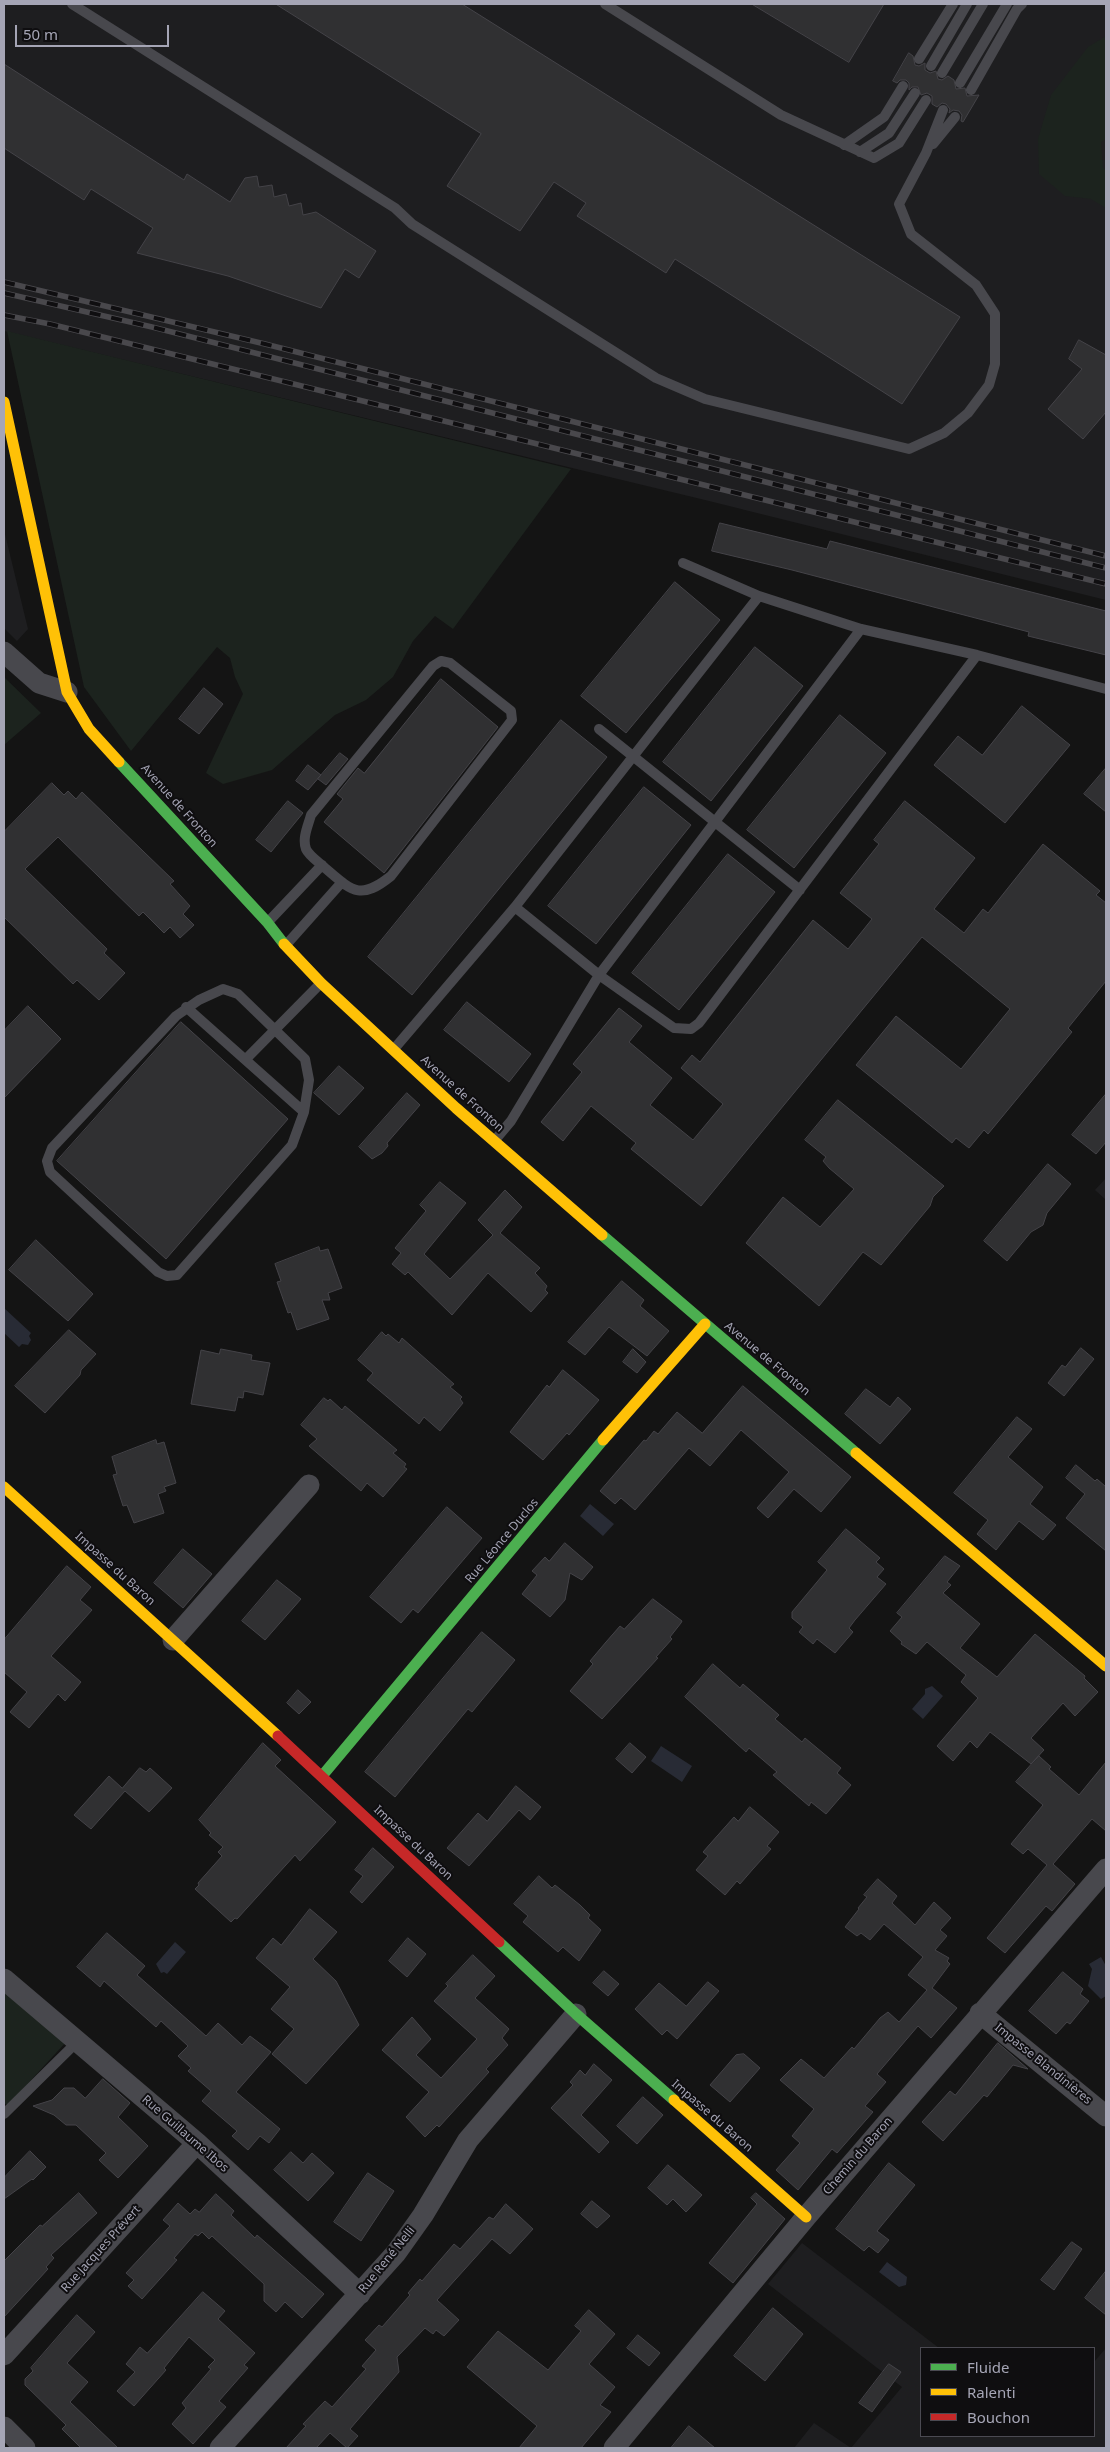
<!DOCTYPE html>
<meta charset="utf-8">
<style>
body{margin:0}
#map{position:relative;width:1110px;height:2452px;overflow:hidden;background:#141414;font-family:"Noto Sans",sans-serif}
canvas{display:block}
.frame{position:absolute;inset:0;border:5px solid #a5a5b5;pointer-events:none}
.legend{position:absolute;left:920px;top:2347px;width:175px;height:90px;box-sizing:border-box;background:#0f0e10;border:1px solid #4b4a52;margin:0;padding:6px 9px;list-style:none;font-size:15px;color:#a5a5b5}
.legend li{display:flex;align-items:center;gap:10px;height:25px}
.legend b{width:25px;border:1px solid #4b4a52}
.scale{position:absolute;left:15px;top:25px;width:154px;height:22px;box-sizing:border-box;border:2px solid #a5a5b5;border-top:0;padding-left:6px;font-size:15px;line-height:18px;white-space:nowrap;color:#a5a5b5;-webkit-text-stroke:4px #0f0e10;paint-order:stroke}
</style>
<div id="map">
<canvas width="1110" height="2452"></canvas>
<div class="frame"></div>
<ul class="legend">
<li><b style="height:6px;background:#4caf50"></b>Fluide</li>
<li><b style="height:6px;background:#ffc107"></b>Ralenti</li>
<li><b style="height:6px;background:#c62828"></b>Bouchon</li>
</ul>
<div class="scale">50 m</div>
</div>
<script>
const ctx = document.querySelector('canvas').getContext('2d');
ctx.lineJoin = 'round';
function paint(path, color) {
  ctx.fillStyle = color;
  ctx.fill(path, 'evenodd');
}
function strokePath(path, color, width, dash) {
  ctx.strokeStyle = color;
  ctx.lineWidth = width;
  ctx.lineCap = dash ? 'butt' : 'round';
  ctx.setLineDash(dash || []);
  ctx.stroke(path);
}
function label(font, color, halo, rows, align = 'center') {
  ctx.font = font + ' "Noto Sans",sans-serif';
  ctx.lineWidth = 4;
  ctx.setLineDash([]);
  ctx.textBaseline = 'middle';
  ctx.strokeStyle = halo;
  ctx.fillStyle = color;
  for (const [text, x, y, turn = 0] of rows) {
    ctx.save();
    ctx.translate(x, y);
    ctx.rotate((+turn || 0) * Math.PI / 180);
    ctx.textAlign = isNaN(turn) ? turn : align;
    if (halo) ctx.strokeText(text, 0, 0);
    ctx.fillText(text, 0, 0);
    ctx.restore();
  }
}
const built = new Path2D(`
 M4,4H1106V600L705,500L4,331Z
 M4,530L28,629L17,641L4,628Z
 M1106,1178V1200L1095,1190Z
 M802,2243L939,2348H921V2436H1094V2362L1106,2348V2448H794L814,2423L851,2448L902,2387L768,2284Z`);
const green = new Path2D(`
 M1106,36V139L1101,142L1103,168L1106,170V208L1091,199L1065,196L1039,174L1038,139L1051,95L1088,47Z
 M7,331L571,469L453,629L435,616L413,641L393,677L366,700L335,715L272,770L223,784L206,773L243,694L235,677L230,658L217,647L131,751L84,687Z
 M4,677L41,713L4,745Z
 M4,1987L67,2041L9,2104H4Z`);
const water = new Path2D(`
 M4,1308L31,1333L29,1336L31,1340L28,1345L22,1344L19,1347L4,1333Z
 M590,1504L614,1524L603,1536L580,1516Z
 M932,1686L943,1696L923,1719L912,1709L925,1694V1689Z
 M661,1746L692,1766L682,1782L651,1761Z
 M175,1942L186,1952L167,1974L164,1972L161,1973L156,1964Z
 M1101,1957L1106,1966V1996L1101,1999L1088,1986L1092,1969L1089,1964Z
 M887,2262L907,2277L906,2285L899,2287L879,2272Z`);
const building = new Path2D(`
 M276,4H462L960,317L902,404L675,259L666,273L577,216L586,203L554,182L520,231L447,186L481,134Z
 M752,4H884L849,62Z
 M909,53L913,56L915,65L919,66L925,63V70L930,73L936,71L938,79L942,80L948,76L954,80L956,89L965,88L967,96L979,95L963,122L961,121L962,115L959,111L953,110L949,113L950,109L946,104L942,103L937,107L932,104V96L927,93L921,95L918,87H912L909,90V83L906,80H900L897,83L893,81Z
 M4,64L184,180L187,174L230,202L245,178L257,176L259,187L272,185L274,197L286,194L289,206L301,203L303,215L316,212L376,251L359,278L345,269L321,308L228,276L137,253L153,228L91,189L84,200L4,148Z
 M1079,340L1106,355V412L1083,439L1048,409L1082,369L1069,359Z
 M720,523L827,549L830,541L1106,611V655L1028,636L1029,632L792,570L712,551Z
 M675,582L720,620L626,733L581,696Z
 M755,647L803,686L711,801L663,762Z
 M441,679L498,727L384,873L324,822L343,799L337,794L358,768L364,773Z
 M204,688L223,704L199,734L179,719Z
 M1022,706L1070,745L1005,823L934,765L958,736L982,755Z
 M840,715L886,753L794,868L747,830Z
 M561,720L607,757L412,995L368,957Z
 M340,753L348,759L326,785L318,779Z
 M308,765L321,775L308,790L296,781Z
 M1106,768V812L1084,794Z
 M52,783L64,795L68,791L76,799L82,792L174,881L170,884L190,906L183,914L194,925L180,938L170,927L164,933L143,912L139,916L58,837L25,869L107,949L104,953L125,973L99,1000L77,980L73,984L4,917V832Z
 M644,787L691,825L596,944L548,906Z
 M288,801L303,813L271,852L256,840Z
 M905,801L975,858L934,909L964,933L983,909L988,913L1043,844L1100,891L1096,895L1106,903V981L1068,1028L1072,1032L988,1134L984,1130L969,1148L956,1138L952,1143L856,1065L896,1016L961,1069L1010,1009L922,937L701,1206L631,1149L636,1143L591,1106L563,1141L541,1122L582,1072L573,1064L619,1008L642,1026L629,1042L672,1078L650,1105L693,1140L723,1104L681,1068L692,1055L700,1062L813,920L848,949L872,919L840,893L879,844L874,840Z
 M728,854L775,892L679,1010L632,973Z
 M467,1002L531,1054L509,1082L444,1030Z
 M28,1006L61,1039L4,1098V1031Z
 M181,1022L288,1119L166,1259L57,1161Z
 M339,1066L364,1088L339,1115L314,1093Z
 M407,1093L420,1105L387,1143L388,1146L382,1153L372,1159L359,1147Z
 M1106,1094V1142L1096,1154L1072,1135Z
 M838,1100L944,1186L933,1197L930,1206L881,1265L863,1252L819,1306L746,1243L783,1197L820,1227L854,1189L829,1168L823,1161L826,1157L805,1140Z
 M1048,1164L1071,1184L1047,1213L1043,1225L1031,1232L1007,1261L984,1241Z
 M440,1182L466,1203L424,1254L450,1279L493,1235L478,1220L505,1190L522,1207L500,1233L540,1268L535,1273L547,1286L545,1290L548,1293L531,1312L488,1273L452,1315L408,1272L405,1275L392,1264L401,1253L395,1248L426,1211L420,1205Z
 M36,1240L93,1294L68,1321L9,1270Z
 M319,1247L320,1251L328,1249L342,1288L328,1293L330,1300H322L329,1319L297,1330L291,1312L288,1313L277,1282L281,1281L275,1264Z
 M622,1281L644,1300L640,1306L669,1331L647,1356L609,1327L585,1355L568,1342Z
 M69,1330L96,1354L81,1370L80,1375L45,1413L15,1386Z
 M382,1332L386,1336L388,1334L399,1343L402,1338L454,1384L450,1387L462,1397L460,1399L463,1403L440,1431L424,1417L419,1424L367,1380L373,1373L358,1360Z
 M1081,1348L1094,1359L1064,1396L1048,1383L1062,1365L1065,1367Z
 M221,1349L252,1355L251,1360L270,1363L263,1395L244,1391L243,1398L238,1397L235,1411L191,1404L201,1350L219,1354Z
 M633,1349L646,1362L637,1373L623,1362Z
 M563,1370L599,1400L569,1435L567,1433L543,1460L510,1432L547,1385L549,1387Z
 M743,1386L851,1477L821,1512L794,1489L768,1518L757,1508L789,1472L741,1430L710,1466L689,1448L635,1510L621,1498L615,1504L600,1491L644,1440L646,1441L654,1431L658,1434L677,1412L702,1433Z
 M866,1389L890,1407L898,1397L911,1409L880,1444L845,1414Z
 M324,1398L328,1401L330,1399L342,1410L345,1406L397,1450L393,1453L406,1464L404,1467L407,1469L383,1497L367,1483L361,1491L309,1446L317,1439L301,1425Z
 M1017,1417L1032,1429L1008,1457L1043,1487L1030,1504L1056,1525L1043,1540L1019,1521L996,1550L977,1534L988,1520L954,1493Z
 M156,1440L157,1444L164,1442L176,1483L164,1487L166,1491L158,1494L164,1513L134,1523L127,1505L123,1506L113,1475L117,1474L112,1457Z
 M1076,1465L1095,1481L1097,1479L1106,1487V1551L1066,1518L1085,1494L1066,1478Z
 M447,1507L482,1538L418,1613L413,1609L401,1623L370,1597Z
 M846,1529L880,1558L876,1562L884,1569L877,1577L886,1584L855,1620L849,1628L853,1632L835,1653L817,1639L813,1644L799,1632L803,1627L792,1618V1612L827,1570L818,1562Z
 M565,1543L593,1567L582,1580L570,1573L565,1600L550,1617L522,1594L537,1575L532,1571L545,1557L549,1561Z
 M183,1549L212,1574L183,1608L154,1583Z
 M945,1556L960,1566L947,1582L951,1585L943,1593L980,1624L960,1648L997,1677L1035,1634L1085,1676L1084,1678L1098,1692L1075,1716L1063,1703L1031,1738L1044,1750L1031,1764L990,1732L977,1748L970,1741L953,1761L937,1746L978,1698L961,1682L966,1675L927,1642L916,1654L901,1644L902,1642L890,1631L902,1617L897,1613Z
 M67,1566L91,1587L80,1600L92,1610L51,1656L81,1682L65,1701L58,1694L29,1728L10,1712L27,1692L4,1672V1640Z
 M277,1580L301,1599L265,1640L242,1621Z
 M653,1599L682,1621L681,1623L670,1637L672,1639L656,1657L658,1658L602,1719L570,1691L593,1664L590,1661L606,1642L620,1626L624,1629Z
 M482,1632L515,1660L472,1712L468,1709L395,1797L365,1772Z
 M713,1664L740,1688L743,1684L779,1715L775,1719L802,1742L805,1738L841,1768L837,1773L851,1785L826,1814L811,1802L809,1806L773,1775L777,1772L749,1748L746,1752L685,1697Z
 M298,1690L311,1702L299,1714L287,1703Z
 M263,1743L281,1760L275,1766L336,1822L300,1861L295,1855L237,1919L235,1918L231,1922L195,1889L199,1885L198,1883L222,1856L218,1852L223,1847L209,1835L211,1833L199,1820Z
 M630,1743L646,1757L632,1773L616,1759Z
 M1039,1756L1051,1767L1049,1769L1079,1795L1106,1762V1831L1092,1819L1053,1864L1075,1884L1052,1911L1046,1906L1005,1953L987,1938L1047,1865L1028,1849L1023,1854L1011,1844L1043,1805L1016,1782Z
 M140,1768L146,1772L150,1768L172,1788L149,1812L125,1791L91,1829L74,1815L109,1776L122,1788Z
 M516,1786L541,1807L530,1820L519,1810L469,1866L447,1848L478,1813L487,1821Z
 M750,1807L779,1832L767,1846L771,1849L753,1869L740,1884L737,1881L725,1895L696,1870L708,1856L703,1852L710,1844L734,1817L738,1821Z
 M373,1848L394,1867L362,1903L350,1892L363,1876L355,1870Z
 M539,1876L552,1888L555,1885L580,1905L590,1915L588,1918L601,1930L579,1961L563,1947L558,1952L523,1922L528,1916L514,1904Z
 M878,1879L897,1896L892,1903L915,1925L934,1902L951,1918L940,1930L947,1936L935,1950L949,1958L947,1961L950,1964L932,1988L957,2008L931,2038L918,2026L877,2074L886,2082L865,2106L873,2112L837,2153L832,2149L798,2190L776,2170L800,2143L792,2136L814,2109L780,2080L801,2059L824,2078L852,2047L854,2049L880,2018L888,2012L899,2022L927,1990L908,1975L923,1957L884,1924L870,1940L861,1933L857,1936L845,1927L859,1909L858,1908L867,1897L864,1895Z
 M310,1909L337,1932L313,1959L336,1981L359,2025L306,2084L272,2054L294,2029L271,2009L290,1987L256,1958L273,1938L281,1945Z
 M107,1933L145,1966L137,1975L206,2036L218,2023L242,2045L250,2036L271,2052L236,2092L280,2129L269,2143L260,2136L248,2150L232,2136L237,2131L202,2101L211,2091L188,2071L191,2068L178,2056L188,2046L161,2021L156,2027L104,1981L100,1987L77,1967Z
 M408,1938L426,1954L407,1977L389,1961Z
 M473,1955L495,1976L475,1998L509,2029L502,2038L508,2045L486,2069L489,2072L439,2127L437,2125L425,2137L406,2117L429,2092L382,2050L412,2017L431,2039L416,2055L441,2078L477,2039L434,2001L448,1986L446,1984Z
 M604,1971L619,1984L608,1996L593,1983Z
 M1063,1972L1083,1989L1080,1994L1089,2001L1070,2024L1067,2022L1056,2034L1029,2011Z
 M708,1982L719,1991L677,2039L667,2030L662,2035L635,2009L659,1983L686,2006Z
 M998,2043L1028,2069L1013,2065L987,2097L984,2095L943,2141L922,2122L950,2091L955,2095Z
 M744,2054L760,2068L730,2102L710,2085L736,2055Z
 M594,2064L612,2080L581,2115L609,2142L599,2153L551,2108L573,2085L570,2082L580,2070L585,2075Z
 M103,2079L130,2103L118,2117L148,2146L118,2178L99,2160L106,2153L76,2125H66L54,2115L33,2106L52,2100L64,2088H74L85,2098Z
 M643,2097L663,2115L637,2144L617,2126Z
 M30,2151L46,2167L33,2180L32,2179L4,2199V2178Z
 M291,2152L303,2163L312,2153L334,2173L308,2201L274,2170Z
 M889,2163L915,2185L877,2231L889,2240L878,2253L869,2246L864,2251L836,2229Z
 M668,2165L702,2195L686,2212L673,2199L667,2205L648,2188Z
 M368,2173L394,2191L361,2241L334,2222Z
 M79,2193L97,2213L51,2255L54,2258L46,2267L48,2269L4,2317V2261L40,2225L42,2226Z
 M756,2193L785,2219L733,2283L709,2263L757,2204L751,2198Z
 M216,2194L234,2211L231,2215L255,2238L257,2235L324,2294L302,2318L285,2302L276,2312L264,2301V2284L212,2236L209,2239L202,2232L198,2236L195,2234L174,2258L177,2260L142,2299L128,2286L134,2280L126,2273L170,2226L163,2220L178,2203L190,2214L195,2209L199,2212Z
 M592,2201L610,2216L597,2228L581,2214Z
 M506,2204L533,2229L510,2254L492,2239L437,2300L459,2320L444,2336L436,2330L433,2334L425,2328L397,2357L399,2372L350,2429L358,2436L347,2448L330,2433L316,2448H286L306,2426L303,2424L325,2401L332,2407L366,2369L362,2366L376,2350L365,2340L379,2325L382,2327L410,2295L408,2293L420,2279L422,2281L454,2244L460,2249L489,2217L493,2219Z
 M1072,2242L1082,2249L1054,2290L1041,2280Z
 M1106,2271V2315L1085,2298Z
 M203,2292L225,2311L218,2319L255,2353L244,2365L248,2368L219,2401L226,2407L193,2444L172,2424L186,2408L182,2403L211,2369L208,2367L215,2360L189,2337L164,2368L166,2370L134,2406L117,2391L135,2372L126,2364L140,2347L147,2353Z
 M773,2308L803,2334L765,2381L734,2356Z
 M589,2310L615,2334L589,2364L615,2387L600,2405L611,2412L581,2448H519L537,2426L467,2367L498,2331L548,2370L581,2331L575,2326Z
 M77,2315L95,2332L67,2363L88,2382L70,2402L118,2448H81L62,2429L66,2425L25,2385V2379L33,2371L31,2368Z
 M638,2335L660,2353L649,2366L627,2348Z
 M889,2364L901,2372L872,2412L859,2403Z
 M689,2426L715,2448H671Z`);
const lane = new Path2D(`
 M72,4L395,208L412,224L656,378L705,399L909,449L944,433L968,413L989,385L995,364V314L976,285L911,234L899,204L926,153L943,110
 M605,4L781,115L874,158L899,143L926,100
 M919,59L953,4
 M931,66L967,4
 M942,73L983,4
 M960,83L1007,4
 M971,90L1017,9L1022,4
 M933,144L955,117
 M844,145L884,117L903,86
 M860,152L889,133L915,93
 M683,563L759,596L861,629L977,655L1106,689
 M441,661L450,663L511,711L512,720L391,876C360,901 352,891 325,868C320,863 309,856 306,849C302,838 308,826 311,815L433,666Z
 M599,729L800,890
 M515,907L599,975L674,1028L691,1029L699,1023L977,655
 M268,922L322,865
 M286,945L342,882
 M223,989L238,994L305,1059L309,1080L304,1112L292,1145L177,1275L167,1276L158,1272L50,1172L47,1161L52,1148L176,1016L199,1000Z
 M186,1007L304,1112
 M394,1049L515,907L759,596
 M246,1059L320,984
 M495,1140L511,1121L599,975L861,629
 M4,2114L77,2042`);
const street = new Path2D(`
 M4,652L39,683L67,692
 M173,1640L309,1485
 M4,1979L197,2143L360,2294
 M980,2013L1106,2116
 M4,2355L197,2143
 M4,2427L25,2448
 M220,2448L396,2253L423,2215L468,2140L576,2014
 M614,2448L806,2217L1106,1869`);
const fast = new Path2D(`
 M119,762L267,922L284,944
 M602,1235L856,1453
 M322,1776L603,1440
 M499,1942L576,2014L674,2100`);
const slow = new Path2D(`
 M4,402L67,692L89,729L119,762
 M284,944L321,983L456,1108L602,1235
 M603,1440L705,1324
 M856,1453L1106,1666
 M4,1487L278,1736
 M674,2100L806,2217`);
const jam = new Path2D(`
 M278,1736L499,1942`);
const rail = new Path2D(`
 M4,282L265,344L1106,556
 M4,293L152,327L1106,568
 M4,315L50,324L1106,584`);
const streetNames = [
 ["Avenue de Fronton",179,806,48],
 ["Avenue de Fronton",462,1094,42],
 ["Avenue de Fronton",767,1359,40],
 ["Rue Léonce Duclos",502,1541,-50],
 ["Impasse du Baron",115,1569,42],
 ["Impasse du Baron",413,1843,43],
 ["Impasse Blandinières",1043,2064,39],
 ["Impasse du Baron",712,2116,41],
 ["Rue Guillaume Ibos",185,2134,41],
 ["Chemin du Baron",858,2156,-49],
 ["Rue Jacques Prévert",101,2249,-48],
 ["Rue René Nelli",387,2260,-51]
];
paint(built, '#1e1e20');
paint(green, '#1c231e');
paint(water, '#282b35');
paint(building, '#303032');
strokePath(building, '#444348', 1);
strokePath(lane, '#48484d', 10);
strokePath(street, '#48484d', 21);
strokePath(fast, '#4caf50', 11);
strokePath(slow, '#ffc107', 11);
strokePath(jam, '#c62828', 11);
strokePath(rail, '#49484c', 5.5);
strokePath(rail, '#0f0e10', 4, [11]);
label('12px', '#a5a5b5', '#0f0e10', streetNames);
</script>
